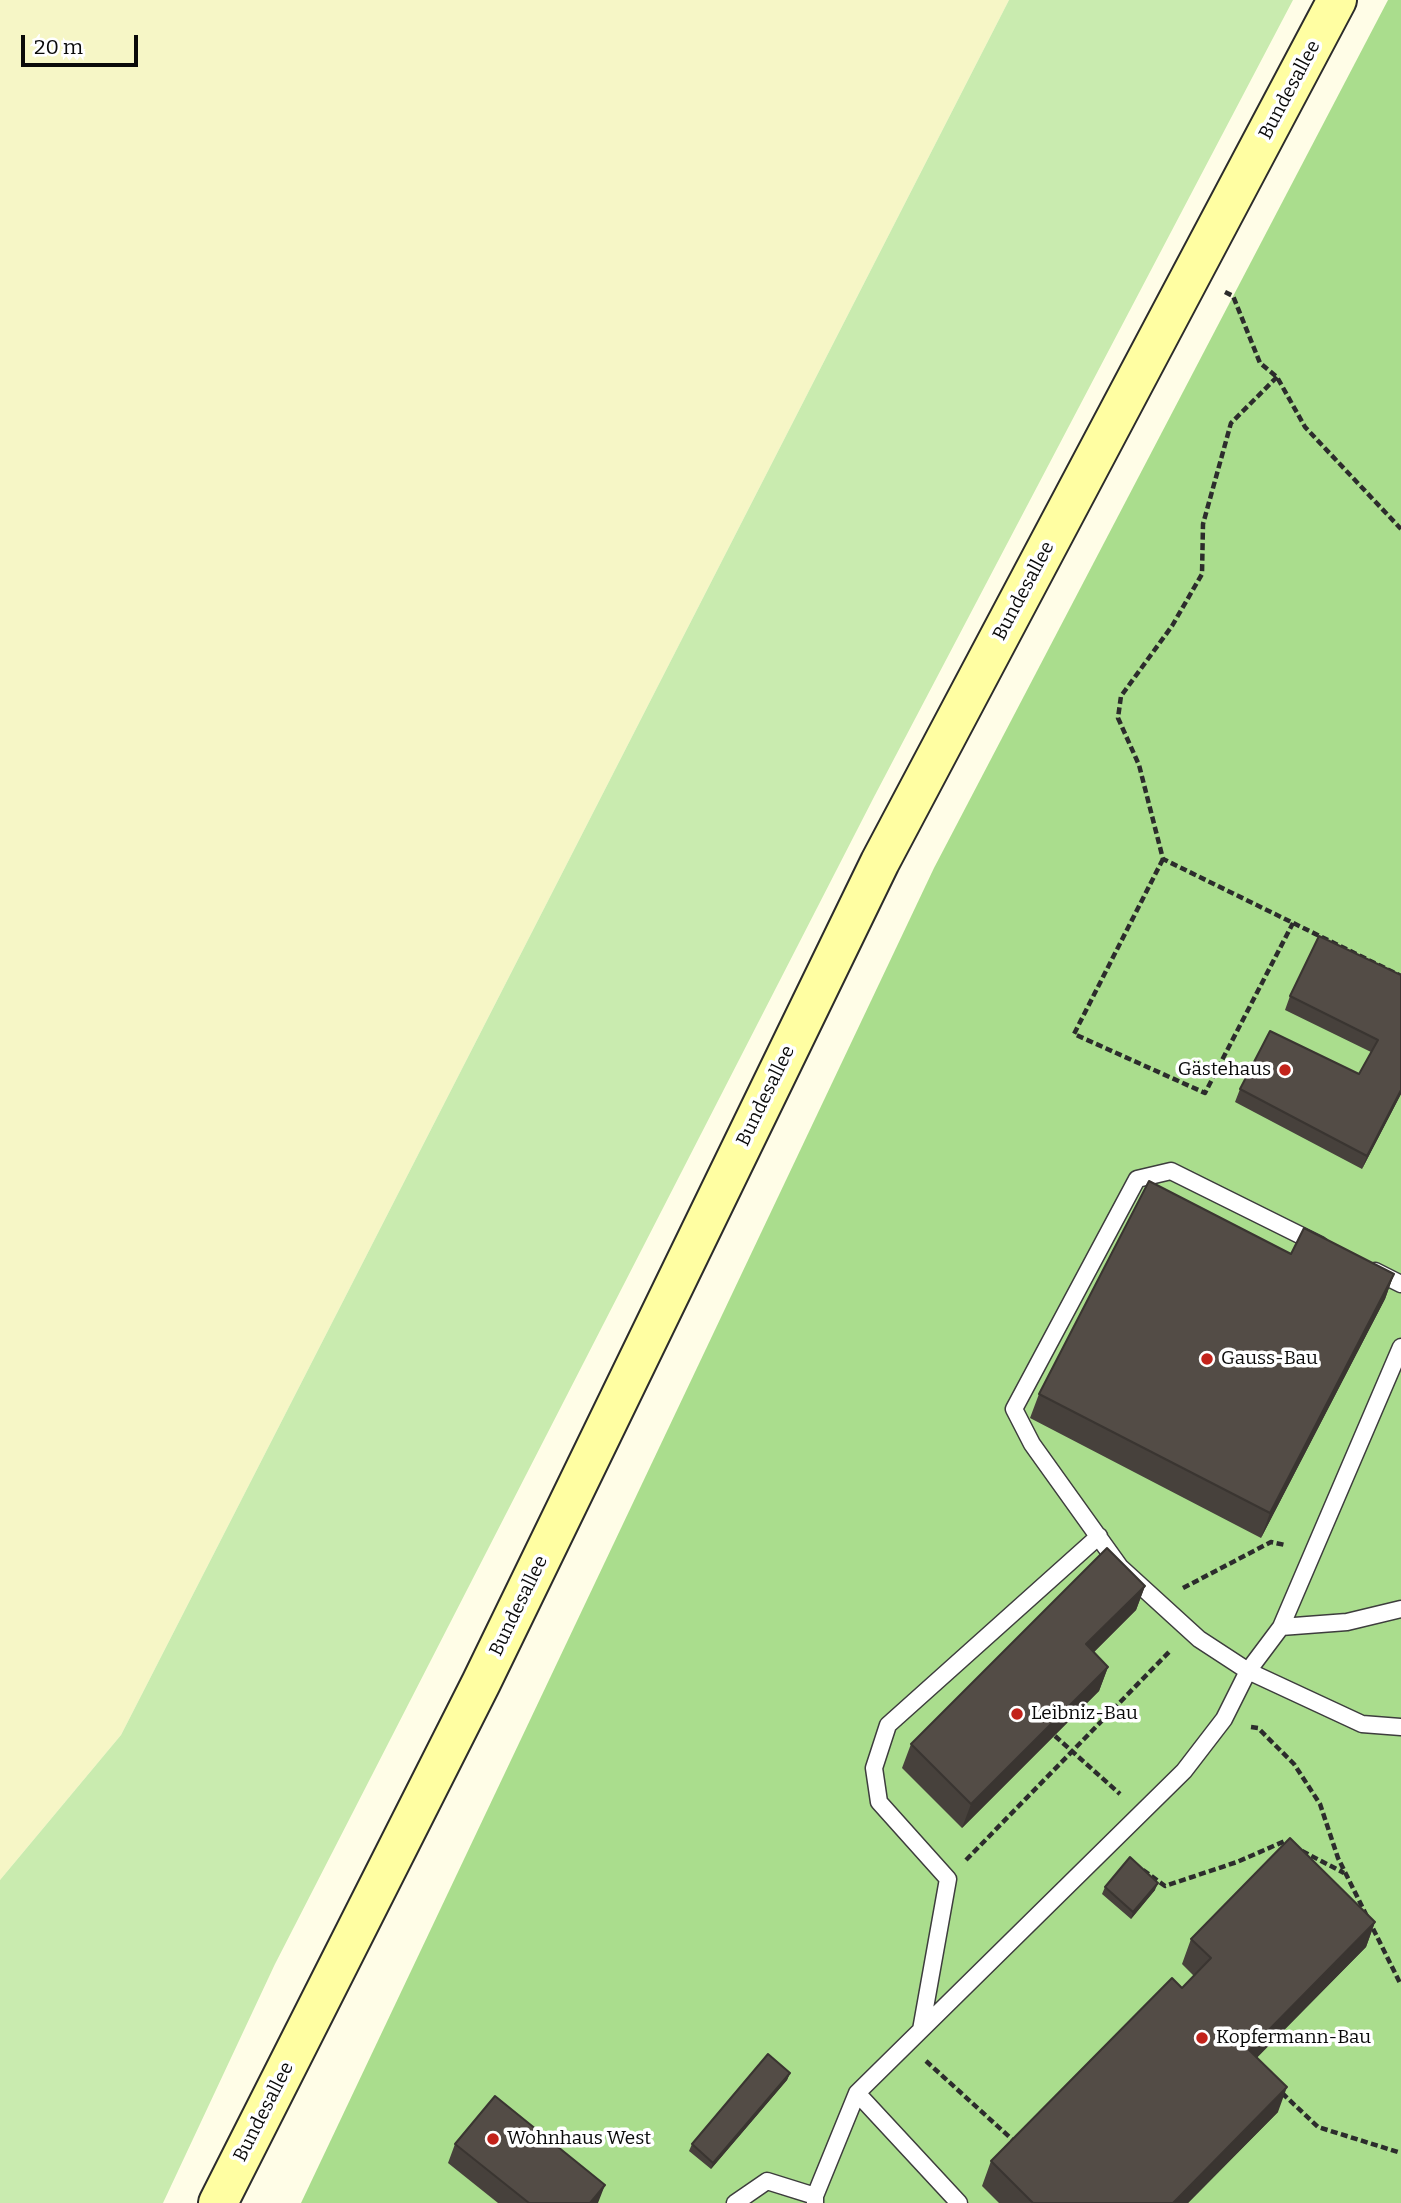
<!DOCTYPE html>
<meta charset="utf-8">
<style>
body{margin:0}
#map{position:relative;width:1401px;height:2203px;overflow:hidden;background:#fffde7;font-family:Bitter,serif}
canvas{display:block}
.scale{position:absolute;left:21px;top:35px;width:117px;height:32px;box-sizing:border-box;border:4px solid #0a0a0a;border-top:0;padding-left:9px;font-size:21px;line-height:24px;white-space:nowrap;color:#0a0a0a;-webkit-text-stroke:5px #fff;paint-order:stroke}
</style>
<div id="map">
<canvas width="1401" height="2203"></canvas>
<div class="scale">20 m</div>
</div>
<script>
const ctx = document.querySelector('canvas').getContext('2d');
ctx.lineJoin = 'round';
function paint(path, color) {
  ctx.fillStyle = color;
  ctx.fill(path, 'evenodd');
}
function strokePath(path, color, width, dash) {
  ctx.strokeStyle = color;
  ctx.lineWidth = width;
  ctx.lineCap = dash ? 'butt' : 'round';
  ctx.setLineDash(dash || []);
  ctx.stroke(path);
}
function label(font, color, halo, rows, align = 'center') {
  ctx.font = font + ' Bitter,serif';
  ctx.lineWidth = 7;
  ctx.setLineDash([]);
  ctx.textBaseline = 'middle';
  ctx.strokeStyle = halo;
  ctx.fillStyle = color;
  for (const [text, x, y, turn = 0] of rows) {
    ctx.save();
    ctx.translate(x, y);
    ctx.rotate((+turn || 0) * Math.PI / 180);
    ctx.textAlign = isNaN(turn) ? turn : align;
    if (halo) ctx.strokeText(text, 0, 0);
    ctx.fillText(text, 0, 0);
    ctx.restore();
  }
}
const farmland = new Path2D(`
 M0,0H1009L121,1735L0,1880Z`);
const green = new Path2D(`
 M1009,0H1293L875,795L275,1964L163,2203H0V1880L121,1735Z`);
const forest = new Path2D(`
 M1388,0H1401V2203H301L934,868Z`);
const path = new Path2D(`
 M1225,292L1233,296L1260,363L1277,377L1305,427L1401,529
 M1277,377L1231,423L1203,524L1202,574L1172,626L1121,696L1118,718L1139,765L1163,859L1401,976
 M1163,859L1074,1034L1205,1093L1293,923
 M1183,1588L1271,1542L1285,1545
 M1251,1727L1258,1728L1294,1764L1320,1804L1338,1858L1401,1985
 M1055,1736L1120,1794
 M1302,1851L1344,1873
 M966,1860L1170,1651
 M1143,1870L1165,1886L1237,1862L1285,1841L1292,1845
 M926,2061L1015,2142
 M1282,2093L1318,2127L1401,2153`);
const lane = new Path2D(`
 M1320,1245L1171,1171L1137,1179L1014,1409L1032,1444L1120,1567L1199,1639L1248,1671L1362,1724L1401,1727
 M1375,1271L1401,1284
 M1281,1627L1347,1622L1401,1609
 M921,2030L948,1879L879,1802L874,1768L888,1725L1099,1536
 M857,2093L959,2203
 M735,2203L767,2181L815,2196
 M815,2203V2196L857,2093L1184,1771L1224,1719L1248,1671L1281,1627L1401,1347`);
const secondary = new Path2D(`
 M218,2203L481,1683L880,862L1337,0`);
const wall = new Path2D(`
 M1401,975V1094L1362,1169L1235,1102L1240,1089L1359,1074L1371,1052L1285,1010L1290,996Z
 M1291,1254L1394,1274L1385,1299L1261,1538L1030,1418L1039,1394Z
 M1145,1586L1136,1610L1094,1652L1108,1667L1099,1691L962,1828L902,1768L911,1744Z
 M1105,1887L1155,1890L1131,1919L1102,1894Z
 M1375,1922L1366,1947L1257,2057L1278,2112L1188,2203H999L982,2186L991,2161L1182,1988L1194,1976L1182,1964L1191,1939Z
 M790,2073L787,2080L711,2169L689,2151L692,2144Z
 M455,2144L598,2203H498L448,2163Z`);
const shadedWall = new Path2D(`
 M1401,1090V1094L1362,1169L1367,1156Z
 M1394,1274L1385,1299L1261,1538L1270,1513Z
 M1145,1586L1136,1610L1077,1669L1086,1644Z
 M1108,1667L1099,1691L962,1828L971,1804Z
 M1158,1883L1155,1890L1131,1919L1133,1912Z
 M1375,1922L1366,1947L1240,2075L1249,2050Z
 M790,2073L787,2080L711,2169L713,2163Z
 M1287,2087L1278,2112L1188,2203H1173Z
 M605,2185L598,2203H590Z`);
const building = new Path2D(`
 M1319,936L1401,975V1090L1367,1156L1240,1089L1270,1031L1359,1074L1378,1040L1290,996Z
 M1149,1181L1291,1254L1304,1228L1394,1274L1270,1513L1039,1394Z
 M1107,1548L1145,1586L1086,1644L1108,1667L971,1804L911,1744Z
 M1290,1838L1375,1922L1249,2050L1287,2087L1173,2203H1033L991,2161L1172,1978L1182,1988L1211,1958L1191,1939Z
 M1130,1857L1158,1883L1133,1912L1105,1887Z
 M768,2054L790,2073L713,2163L692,2144Z
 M495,2096L605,2185L590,2203H529L455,2144Z`);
const markers = [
 [1285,1070,7,"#c2221a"],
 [1207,1359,7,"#c2221a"],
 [1017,1714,7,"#c2221a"],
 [1202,2038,7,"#c2221a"],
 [493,2139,7,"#c2221a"]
];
const streetNames = [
 ["Bundesallee",1290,90,-62],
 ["Bundesallee",1024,591,-62],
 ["Bundesallee",766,1096,-64],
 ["Bundesallee",519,1606,-64],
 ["Bundesallee",264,2112,-63]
];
const poiNames = [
 ["Gästehaus",1271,1070,"right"],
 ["Gauss-Bau",1221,1359],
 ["Leibniz-Bau",1031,1714],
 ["Kopfermann-Bau",1216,2038],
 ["Wohnhaus West",507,2139]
];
paint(farmland, '#f6f6c6');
paint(green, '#c9ebaf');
paint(forest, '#aadd8d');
strokePath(lane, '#3d3d3d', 19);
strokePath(secondary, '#2c2c2c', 42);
strokePath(path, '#2c2c2c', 4.5, [7, 3.5]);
strokePath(lane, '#fff', 16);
strokePath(secondary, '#fffea2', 38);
paint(wall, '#47413c');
paint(shadedWall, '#3a3531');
paint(building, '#534c46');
strokePath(building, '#3a3531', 2);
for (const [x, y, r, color] of markers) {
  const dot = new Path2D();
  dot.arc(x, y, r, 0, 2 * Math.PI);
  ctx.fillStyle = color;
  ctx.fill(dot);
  strokePath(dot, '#fff', 2.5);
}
label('19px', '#0a0a0a', '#fff', streetNames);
label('19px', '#0a0a0a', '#fff', poiNames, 'left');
</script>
